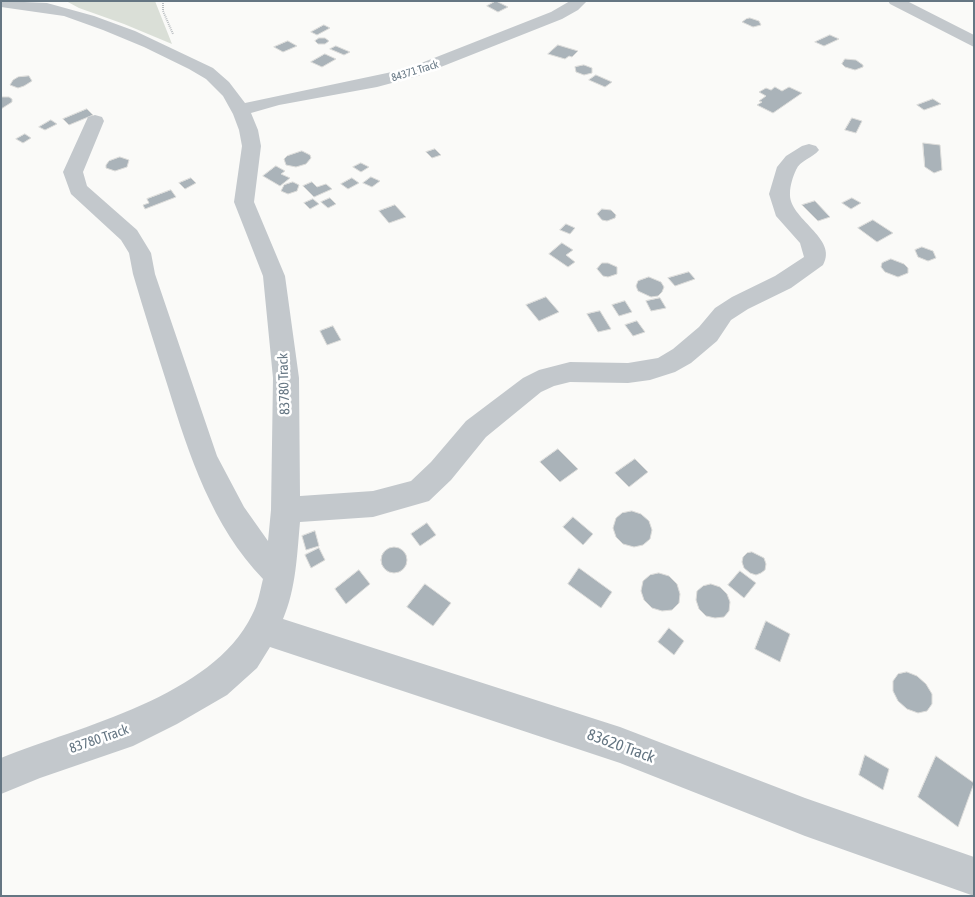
<!DOCTYPE html>
<style>
body{margin:0}
#map{position:relative;width:975px;height:897px;overflow:hidden;background:#fafaf8;font-family:"Asap Condensed",sans-serif}
canvas{display:block}
.frame{position:absolute;inset:0;border:2px solid #657683;pointer-events:none}
</style>
<div id="map">
<canvas width="975" height="897"></canvas>
<div class="frame"></div>
</div>
<script>
const ctx = document.querySelector('canvas').getContext('2d');
ctx.lineJoin = 'round';
function paint(path, color) {
  ctx.fillStyle = color;
  ctx.fill(path, 'evenodd');
}
function strokePath(path, color, width, dash) {
  ctx.strokeStyle = color;
  ctx.lineWidth = width;
  ctx.lineCap = dash ? 'butt' : 'round';
  ctx.setLineDash(dash || []);
  ctx.stroke(path);
}
function label(font, color, halo, rows, align = 'center') {
  ctx.font = font + ' "Asap Condensed",sans-serif';
  ctx.lineWidth = 5;
  ctx.setLineDash([]);
  ctx.textBaseline = 'middle';
  ctx.strokeStyle = halo;
  ctx.fillStyle = color;
  for (const [text, x, y, turn = 0] of rows) {
    ctx.save();
    ctx.translate(x, y);
    ctx.rotate((+turn || 0) * Math.PI / 180);
    ctx.textAlign = isNaN(turn) ? turn : align;
    if (halo) ctx.strokeText(text, 0, 0);
    ctx.fillText(text, 0, 0);
    ctx.restore();
  }
}
const green = new Path2D(`
 M66,1H155L172,44L124,24L79,8Z`);
const building = new Path2D(`
 M496,1L508,7L498,12L487,6Z
 M750,18L759,21L761,25L753,27L742,22L746,19Z
 M324,25L330,28L317,35L311,32Z
 M830,35L839,39L824,46L815,42Z
 M319,38H325L329,41L325,44H318L315,41Z
 M288,41L297,46L283,52L274,47Z
 M558,45L578,51L572,57L569,56L565,59L548,54Z
 M336,46L350,52L344,55L330,49Z
 M325,54L336,59L322,67L311,62Z
 M845,59L856,60L863,65V67L855,70L845,67L842,64Z
 M584,65L592,68V73L584,75L576,72L575,67Z
 M596,75L612,82L605,87L589,80Z
 M29,76L32,81L24,86L18,88L10,85L13,80L18,77Z
 M775,87L782,91L789,87L802,93L773,113L757,105L762,102L759,101L766,96L759,92L766,88L771,90Z
 M1,97H9L12,99V102L1,109Z
 M933,99L941,104L924,110L917,105Z
 M87,109L93,115L69,125L63,119Z
 M852,118L862,121L856,133L845,130Z
 M51,120L57,124L45,130L39,127Z
 M25,134L31,138L23,143L16,139Z
 M923,143L940,145L942,170L934,173L925,167Z
 M435,149L441,155L432,158L426,152Z
 M302,151L310,155L311,158L306,164L296,167L286,165L284,159L287,156Z
 M120,157L129,160L127,167L115,171L106,168V165L109,161Z
 M361,163L369,167L361,172L353,167Z
 M276,166L285,171L281,174L290,178L280,186L263,176Z
 M371,177L380,181L372,187L363,183Z
 M191,178L196,183L185,189L179,183Z
 M352,178L359,183L348,189L341,184Z
 M293,182L299,185L297,191L288,194L281,191L284,185Z
 M312,182L317,187L326,184L332,189L314,197L303,186Z
 M171,190L176,197L145,209L143,205L149,203L147,199Z
 M330,198L336,204L328,208L321,202Z
 M852,198L861,203L851,209L842,203Z
 M313,199L319,204L310,209L304,203Z
 M815,201L830,217L818,221L802,205Z
 M395,205L406,217L389,223L379,211Z
 M602,209L611,210L616,215L615,218L607,221L602,220L597,214Z
 M873,220L893,233L877,242L858,228Z
 M566,224L575,228L570,234L560,230Z
 M562,243L573,250L566,255L575,262L568,267L549,254Z
 M922,247L933,251L936,258L928,261L918,257L915,250Z
 M891,259L904,264L908,268V273L898,277L885,272L881,267L882,263Z
 M602,263H608L617,267V274L608,277L603,276L597,269Z
 M689,272L695,279L675,286L668,278Z
 M649,277L661,282L664,287L662,292L658,296L651,297L638,291L636,286L638,281Z
 M546,297L559,312L539,321L526,305Z
 M660,298L666,308L651,311L646,301Z
 M625,301L632,312L619,316L612,305Z
 M600,311L611,329L598,332L587,314Z
 M637,321L645,332L633,336L625,325Z
 M333,326L341,340L327,345L320,331Z
 M558,449L578,469L560,482L540,462Z
 M635,459L648,472L629,487L615,473Z
 M632,511L641,514L649,521L652,530L650,539L643,545L634,547L623,544L616,537L613,528L616,518L622,513Z
 M573,517L593,534L583,545L563,527Z
 M427,523L436,535L420,546L411,534Z
 M315,531L319,546L306,550L302,536Z
 M381 560a13 13 0 1 1 26 0a13 13 0 1 1-26 0Z
 M319,548L325,560L311,568L305,555Z
 M752,552L764,558L766,564L765,570L761,573L756,575L750,573L744,568L742,562L743,557L747,553Z
 M579,568L612,592L601,608L568,584Z
 M359,570L370,584L346,604L335,589Z
 M740,571L756,583L744,598L728,585Z
 M659,573L669,576L677,584L680,594L679,603L672,610L662,611L652,608L644,600L641,591L643,581L650,575Z
 M425,584L451,603L433,626L407,607Z
 M711,584L720,587L727,594L730,602L729,611L724,617L715,618L706,616L699,609L696,600L697,591L703,586Z
 M766,621L790,634L780,662L755,649Z
 M669,628L684,641L674,655L658,642Z
 M907,672L917,676L926,684L932,694V704L927,711L918,713L907,709L898,701L893,691V681L898,674Z
 M865,755L889,769L883,790L859,775Z
 M936,756L974,783L958,827L918,797Z`);
const path = new Path2D(`
 M163,1V11L173,34`);
const street = new Path2D(`
 M1,1L47,3L94,16L135,31L213,68L229,82L245,103L406,69L551,12L570,1H587L578,10L562,19L418,76L377,87L279,105L251,113L258,130L261,146L254,202L285,276L299,378L300,496L373,491L411,481L431,462L466,421L523,378L539,370L570,362L628,363L658,358L673,349L699,327L715,308L732,297L775,276L804,257L800,243L776,216L769,194L777,167L786,156L802,146L809,144L816,146L819,150C813,158 800,160 796,170C793,176 790,186 790,193C788,219 839,238 823,265L791,288L748,309L731,320L717,341L691,363L675,372L650,380L628,383L570,382L554,386L541,392L486,437L451,480L429,501L373,517L300,522C297,555 296,589 283,619L620,727L805,798L974,857V896L805,836L620,763L270,647L257,668L227,695L177,724L133,746L40,778L1,794V758C80,726 212,697 252,615C258,604 260,591 263,579C212,526 189,455 168,387C156,349 144,312 133,274L129,253L121,240L71,194L63,172L88,117L95,115L102,117L104,121L83,172L87,186L137,230L151,253L155,274L217,456L244,507L268,541L271,510L273,378L263,276L234,202L242,146L239,130L233,114L223,96L206,79L189,69L144,47L103,30L64,16L1,7Z
 M888,1H907L974,35V47L890,4Z`);
const farStreetnames = [
 ["84371 Track",415,71,-17]
];
const streetNames = [
 ["83780 Track",284,384,-92],
 ["83780 Track",99,739,-19]
];
const nearStreetnames = [
 ["83620 Track",621,746,20]
];
paint(green, '#dadfd7');
paint(building, '#aab3b9');
strokePath(building, '#dcdcda', 1);
strokePath(path, '#bbbfc2', 2, [1, 1]);
paint(street, '#c3c8cc');
label('11px', '#657683', '#fff', farStreetnames);
label('14px', '#657683', '#fff', streetNames);
label('16px', '#657683', '#fff', nearStreetnames);
</script>
